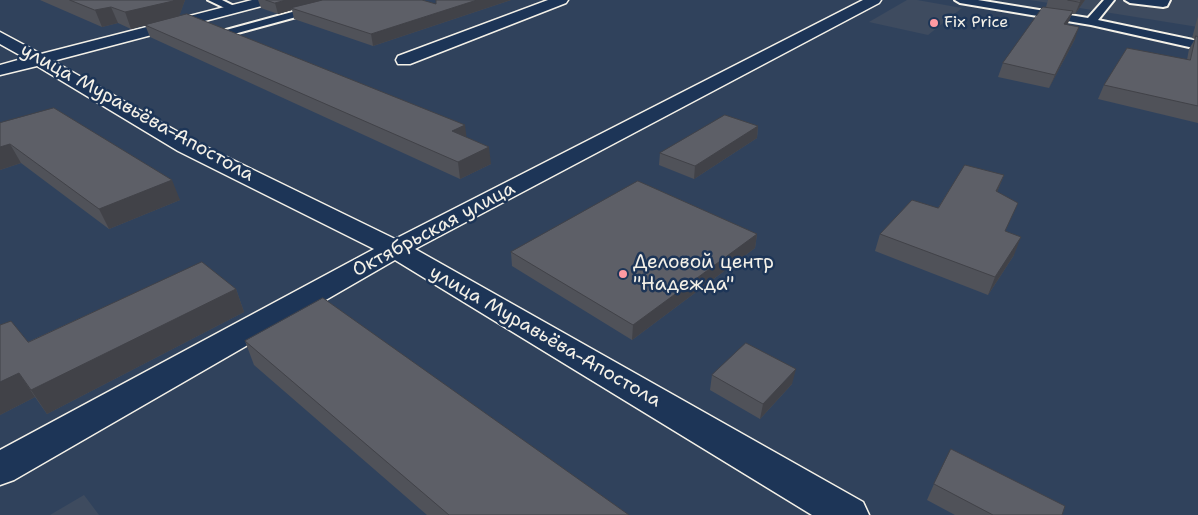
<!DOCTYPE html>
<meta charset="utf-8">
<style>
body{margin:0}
canvas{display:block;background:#30425c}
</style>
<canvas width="1198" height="515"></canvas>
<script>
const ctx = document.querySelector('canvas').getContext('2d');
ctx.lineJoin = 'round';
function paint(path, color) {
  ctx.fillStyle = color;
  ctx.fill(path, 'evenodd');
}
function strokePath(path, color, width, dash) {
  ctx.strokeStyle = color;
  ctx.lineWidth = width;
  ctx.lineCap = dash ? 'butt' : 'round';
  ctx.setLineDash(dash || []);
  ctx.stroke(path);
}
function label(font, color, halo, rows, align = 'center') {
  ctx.font = font + ' "Shantell Sans",sans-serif';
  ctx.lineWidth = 5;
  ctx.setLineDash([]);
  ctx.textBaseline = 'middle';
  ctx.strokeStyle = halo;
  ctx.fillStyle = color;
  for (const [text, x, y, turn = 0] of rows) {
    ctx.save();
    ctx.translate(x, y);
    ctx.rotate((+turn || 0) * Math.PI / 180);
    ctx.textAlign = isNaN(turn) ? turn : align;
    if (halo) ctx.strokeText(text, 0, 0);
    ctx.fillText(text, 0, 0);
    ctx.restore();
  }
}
const built = new Path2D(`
 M907,0H917L962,8L928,35L869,22Z
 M1030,0H1198V27Z
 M84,495L99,515H50Z`);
const service = new Path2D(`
 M208,0H222L240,9L235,12L231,11Z
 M336,0H352L351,2L234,34L230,35L224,32L226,30Z
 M955,0H978L1088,18L1104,0H1114L1098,20L1198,41V49L1091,25L960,3Z
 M1125,0H1170L1167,6L1163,7L1130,3Z`);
const minor = new Path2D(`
 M252,0H275L273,3L53,61L194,141L395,239L863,0H881L879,3L415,249L863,502L869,515H812L395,260L14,480L0,485V450L374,249L178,151L37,66L0,75V65L25,58L0,44V32L41,54Z
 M548,0H568L566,3L410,64H398L396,60L398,56Z`);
const wall = new Path2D(`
 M40,0H185L179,16L467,138L491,164L460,179L150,37L145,25L131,29L118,23L102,27Z
 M258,0H422L436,4V0H511L373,46L294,19L292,10L278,14L261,8Z
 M1048,0H1085L1075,14H1072L1067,25L1075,39L1049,88L998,77L1003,63L1046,7Z
 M1198,16V123L1098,99L1104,85L1187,60L1189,49L1195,39L1192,38Z
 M0,123L180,200L109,229L21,163L0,170Z
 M758,126L757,138L694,179L659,165L660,153Z
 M1004,175L997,192L1006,232L1014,255L988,295L875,251L880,234L938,208Z
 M757,234L755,248L632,340L512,266L511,252Z
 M236,289L244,312L47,414L35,397L0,415L28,342Z
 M245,341L629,515H427L254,365Z
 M712,375L792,384L760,419L710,390Z
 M934,484L1062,515H955L927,500Z`);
const shadedWall = new Path2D(`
 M174,0H185L179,17L131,29L125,12Z
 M286,0H329L291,8L292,10L278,14L275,3Z
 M477,0H511L373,46L371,34Z
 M1081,0H1085L1075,14L1080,2Z
 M111,7L118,23L102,27L95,10Z
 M1073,11L1068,23L1059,36L1064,24Z
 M1079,27L1075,39L1049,88L1055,75Z
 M465,125L467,141L452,131Z
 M758,126L757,138L694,179L695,166Z
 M10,144L21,163L0,170V147Z
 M489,147L491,164L460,179L458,162Z
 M1004,175L997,192L996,191Z
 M172,180L180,200L109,229L99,209Z
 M757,234L755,248L632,340L633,325Z
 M1021,237L1014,255L988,295L995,277Z
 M236,289L244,312L47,414L31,390Z
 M796,369L792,384L760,419L763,404Z
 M19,373L35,397L0,415V382Z`);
const building = new Path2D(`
 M70,0H174L173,1L125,12L111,7L95,10Z
 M266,0H286L275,3Z
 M323,0H422L436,4V0H477L371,34L291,8Z
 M1068,0H1081L1080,2Z
 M1043,7L1073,11L1064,24L1079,27L1055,75L1003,63Z
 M187,14L465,125L452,131L489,147L458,162L145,25Z
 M1196,36L1198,37V106L1104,85L1127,48L1190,60Z
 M54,108L172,180L99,209L10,144L0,147V123Z
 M725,115L758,126L695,166L660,153Z
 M965,165L1004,175L996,191L1018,203L1005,231L1021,237L995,277L880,234L912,200L938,208Z
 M638,181L757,234L633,325L511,252Z
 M202,262L236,289L31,390L19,373L0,382V325L11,321L28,342Z
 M323,298L629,515H449L245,341Z
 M746,343L796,369L763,404L712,375Z
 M951,449L1065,506L1062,515H993L934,484Z`);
const markers = [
 [934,23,5,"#ff9aa2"],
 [623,274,5,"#ff9aa2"]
];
const farPoinames = [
 ["Fix Price",944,23]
];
const streetNames = [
 ["улица Муравьёва-Апостола",137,113,29],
 ["Октябрьская улица",434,230,-28],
 ["улица Муравьёва-Апостола",545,337,30]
];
const poiNames = [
 ["Деловой центр",633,263],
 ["\"Надежда\"",633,285]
];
paint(built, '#3e4b5f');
strokePath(service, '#f4f1e8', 4);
strokePath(minor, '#f4f1e8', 3);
paint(service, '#1d3557');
paint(minor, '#1d3557');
paint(wall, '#505259');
paint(shadedWall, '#414248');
paint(building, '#5d5f67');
strokePath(building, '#414248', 1);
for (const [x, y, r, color] of markers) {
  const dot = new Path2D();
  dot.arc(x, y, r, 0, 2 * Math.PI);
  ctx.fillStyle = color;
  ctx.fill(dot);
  strokePath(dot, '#1d3557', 2);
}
label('16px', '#f4f1e8', '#1d3557', farPoinames, 'left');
label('19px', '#f4f1e8', '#1d3557', streetNames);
label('19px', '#f4f1e8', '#1d3557', poiNames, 'left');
</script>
